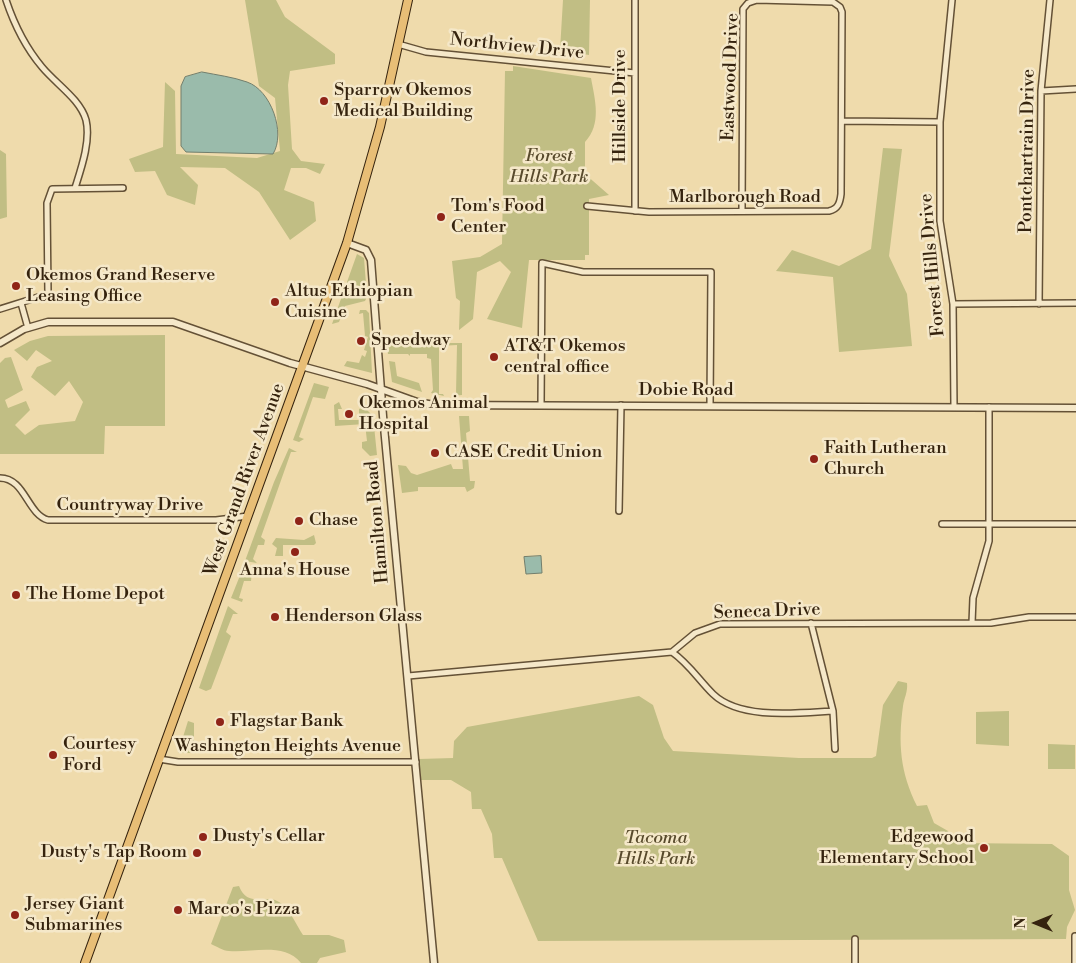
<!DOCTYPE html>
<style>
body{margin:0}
#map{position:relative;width:1076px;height:963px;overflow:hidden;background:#efdbac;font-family:"Libre Bodoni",serif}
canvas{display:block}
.north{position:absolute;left:1011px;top:898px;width:50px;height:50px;-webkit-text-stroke:4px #f5e8c9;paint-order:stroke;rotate:270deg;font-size:14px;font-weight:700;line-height:20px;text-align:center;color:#35230e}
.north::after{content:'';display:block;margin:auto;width:18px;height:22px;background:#35230e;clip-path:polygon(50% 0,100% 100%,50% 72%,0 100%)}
</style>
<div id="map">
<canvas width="1076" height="963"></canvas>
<div class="north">N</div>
</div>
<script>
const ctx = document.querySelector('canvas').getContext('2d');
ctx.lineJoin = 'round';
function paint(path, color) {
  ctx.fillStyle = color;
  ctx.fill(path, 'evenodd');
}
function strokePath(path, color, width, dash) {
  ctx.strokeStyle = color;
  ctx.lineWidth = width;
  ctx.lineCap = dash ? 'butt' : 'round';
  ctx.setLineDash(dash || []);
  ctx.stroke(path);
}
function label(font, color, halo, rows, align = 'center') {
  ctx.font = font + ' "Libre Bodoni",serif';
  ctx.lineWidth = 5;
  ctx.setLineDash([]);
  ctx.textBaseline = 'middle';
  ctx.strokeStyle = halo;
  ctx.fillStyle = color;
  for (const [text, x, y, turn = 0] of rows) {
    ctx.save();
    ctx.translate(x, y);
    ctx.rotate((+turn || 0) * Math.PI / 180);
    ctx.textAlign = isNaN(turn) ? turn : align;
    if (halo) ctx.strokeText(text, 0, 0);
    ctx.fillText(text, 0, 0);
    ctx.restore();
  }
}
const green = new Path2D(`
 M245,0H276L285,17L335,54V64L290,71L288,85L292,149L301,161L325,164L320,174L306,168H291L284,190L314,202L316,221L290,240L259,192L225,168L180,167L198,185L195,205L167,195L155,171L135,172L129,159L163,147L165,82L175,91L176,154L257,158L280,151L275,98L259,86Z
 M563,0H590L589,55L560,50Z
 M513,66L591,78C595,100 602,124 585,142V174L609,195L589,199V255H585V260H529L522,328L487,319L511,272L500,261L477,272L473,319L459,330L460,301L456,298L452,261L480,257L502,244L505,71H513Z
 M883,148L902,149L889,256L907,294L912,346L839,352L833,277L776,271L792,250L839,266L871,249Z
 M0,150L6,154L7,217L0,219Z
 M357,254L364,258L367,297L365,301L345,306L339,322L332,324Z
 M360,310H366L369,313L372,373L344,366L347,361L359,363L362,355L365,357L367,351L364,350L368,337L365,336L363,313L359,314Z
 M165,335V426H105L104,454H0V363L5,358L11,357L23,390L5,400L8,408L26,401L30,410L15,425L25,435L39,425L75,421L83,402L69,381L55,396L31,377L37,367L52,361L36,350L27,361L14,350L30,341L48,336Z
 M386,343H462V395L451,396L456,394L457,345L439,346V394H443L444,396L431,393L433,390L431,359L427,358V354H410V356L408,354H388Z
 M389,361L395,362L397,376L419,383L422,392L392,382Z
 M314,383L329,387L325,399L313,397L299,437L304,439L299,442L293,440Z
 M339,402L342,409H338L339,420H359V409L364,407L373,416L377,455L370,456L362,448V442L367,441L365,424L335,426L334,405Z
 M459,416H469L470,431L466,433L470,481H475L474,488L467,492L465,487H418V491L402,493L398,465L406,466L411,473L417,475L451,464L453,469H463Z
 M289,448L297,452H291L261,537L265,540L264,545H258L253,559L257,563L245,561L274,482Z
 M314,535L316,543L314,545H283V556H275L277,548L272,544L276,538L304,540Z
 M243,568L252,571L251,581H244L239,598L243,599L242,602L231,598Z
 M228,606L238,614H233L226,632L231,636L211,689L206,691L199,688Z
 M898,681L907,683C908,692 904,698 903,706C898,743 900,772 917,806L927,805L934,823L948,831L958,843L1052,844L1069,856V890L1075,910L1067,927L1066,939L538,941L502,858H494L492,834L481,809H472L471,792L451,780H421L419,759L453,758L454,741L467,727L639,696L653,705L664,738L673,751L799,758H872L876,756L883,705Z
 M1009,711V746L976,744V712Z
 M188,721L194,723V742H199L200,748H233V753H178Z
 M1048,744L1075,745V769H1048Z
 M239,886C249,911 268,890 283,905C291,912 297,926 303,935H329L344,940L346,952L320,958L317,963H301C284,942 252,953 229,951C223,951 216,946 211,944L233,887Z`);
const water = new Path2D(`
 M202,72C217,75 233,77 247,82C271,90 286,133 273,154L186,152L181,146V86L185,77Z
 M541,556L542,573L526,574L524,557Z`);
const minor = new Path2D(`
 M6,0C14,24 26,48 42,67C56,84 80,99 86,120C91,141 81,169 75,188
 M635,0V211
 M952,0L940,122V221L953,304L954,407
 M398,44L426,52L635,73
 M1041,91L1076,89
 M842,121L940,122
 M587,206L649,212L829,211C838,209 840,203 841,194L842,12L840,7L833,2L757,0L748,3L743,9L742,211
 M21,303L28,328
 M953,304L1076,303
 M1039,304L1041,91L1050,0
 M0,309L48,294L47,203L52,189L123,188
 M541,405L542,263L583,272H711L710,406
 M0,478C25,478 27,514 48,520H216L248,516
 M619,511L621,405
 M942,524H1076
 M811,623L833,711L835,749
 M972,623L973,598L989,541V407
 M672,652C689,664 698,679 713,694C740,720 797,713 833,711
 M408,676L672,652L695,633L720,624L991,623L1029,617H1076
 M159,759L178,762H416
 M855,939V963
 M1075,963V936`);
const tertiary = new Path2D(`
 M347,243L366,250L371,260L383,416L434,963
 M0,343L24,329L48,322H173L290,363L367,384L417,402L434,405L1076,408`);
const primary = new Path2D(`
 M85,963L347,243L380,127L408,0`);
const markers = [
 [324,101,5,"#8f2418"],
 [441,217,5,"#8f2418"],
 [16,286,5,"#8f2418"],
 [275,302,5,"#8f2418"],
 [361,341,5,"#8f2418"],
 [494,357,5,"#8f2418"],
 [349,414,5,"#8f2418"],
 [435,453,5,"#8f2418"],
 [814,459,5,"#8f2418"],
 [299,521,5,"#8f2418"],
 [295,552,5,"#8f2418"],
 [16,595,5,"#8f2418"],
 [275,617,5,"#8f2418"],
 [220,722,5,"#8f2418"],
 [53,755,5,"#8f2418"],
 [203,837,5,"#8f2418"],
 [984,848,5,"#8f2418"],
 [197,853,5,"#8f2418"],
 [178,910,5,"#8f2418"],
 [15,915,5,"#8f2418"]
];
const streetNames = [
 ["Northview Drive",517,47,6],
 ["Eastwood Drive",731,77,-88],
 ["Hillside Drive",621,106,-90],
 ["Pontchartrain Drive",1028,151,-89],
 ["Marlborough Road",745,198],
 ["Forest Hills Drive",933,265,-95],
 ["Dobie Road",686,391],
 ["West Grand River Avenue",245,480,-70],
 ["Countryway Drive",130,506],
 ["Hamilton Road",378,522,-95],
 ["Seneca Drive",767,612,-2],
 ["Washington Heights Avenue",288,747]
];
const poiNames = [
 ["Sparrow Okemos",334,91],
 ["Medical Building",334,112],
 ["Tom's Food",451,207],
 ["Center",451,228],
 ["Okemos Grand Reserve",26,276],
 ["Leasing Office",26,297],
 ["Altus Ethiopian",285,292],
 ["Cuisine",285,313],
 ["Speedway",371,341],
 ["AT&T Okemos",504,347],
 ["central office",504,368],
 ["Okemos Animal",359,404],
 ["Hospital",359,425],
 ["Faith Lutheran",824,449],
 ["Church",824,470],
 ["CASE Credit Union",445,453],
 ["Chase",309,521],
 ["Anna's House",295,571,"center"],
 ["The Home Depot",26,595],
 ["Henderson Glass",285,617],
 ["Flagstar Bank",230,722],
 ["Courtesy",63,745],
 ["Ford",63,766],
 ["Dusty's Cellar",213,837],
 ["Edgewood",974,838,"right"],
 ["Elementary School",974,859,"right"],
 ["Dusty's Tap Room",187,853,"right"],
 ["Jersey Giant",25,905],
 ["Submarines",25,926],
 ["Marco's Pizza",188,910]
];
const parkNames = [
 ["Forest",549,157],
 ["Hills Park",549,178],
 ["Tacoma",656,839],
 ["Hills Park",656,860]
];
paint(green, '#c1be84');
paint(water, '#9abbab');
strokePath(water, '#727e6c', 1);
strokePath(minor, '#645136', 8);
strokePath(tertiary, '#645136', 9);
strokePath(primary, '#35230e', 10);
strokePath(minor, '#f5e8c9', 5);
strokePath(tertiary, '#f5e8c9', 6);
strokePath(primary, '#e8be76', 8);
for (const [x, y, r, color] of markers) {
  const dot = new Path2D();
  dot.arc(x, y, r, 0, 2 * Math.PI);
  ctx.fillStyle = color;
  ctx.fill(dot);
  strokePath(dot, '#f5e8c9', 2);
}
label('18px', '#35230e', '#f5e8c9', streetNames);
label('18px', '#35230e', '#f5e8c9', poiNames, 'left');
label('italic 18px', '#584a2c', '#f5e8c9', parkNames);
</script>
